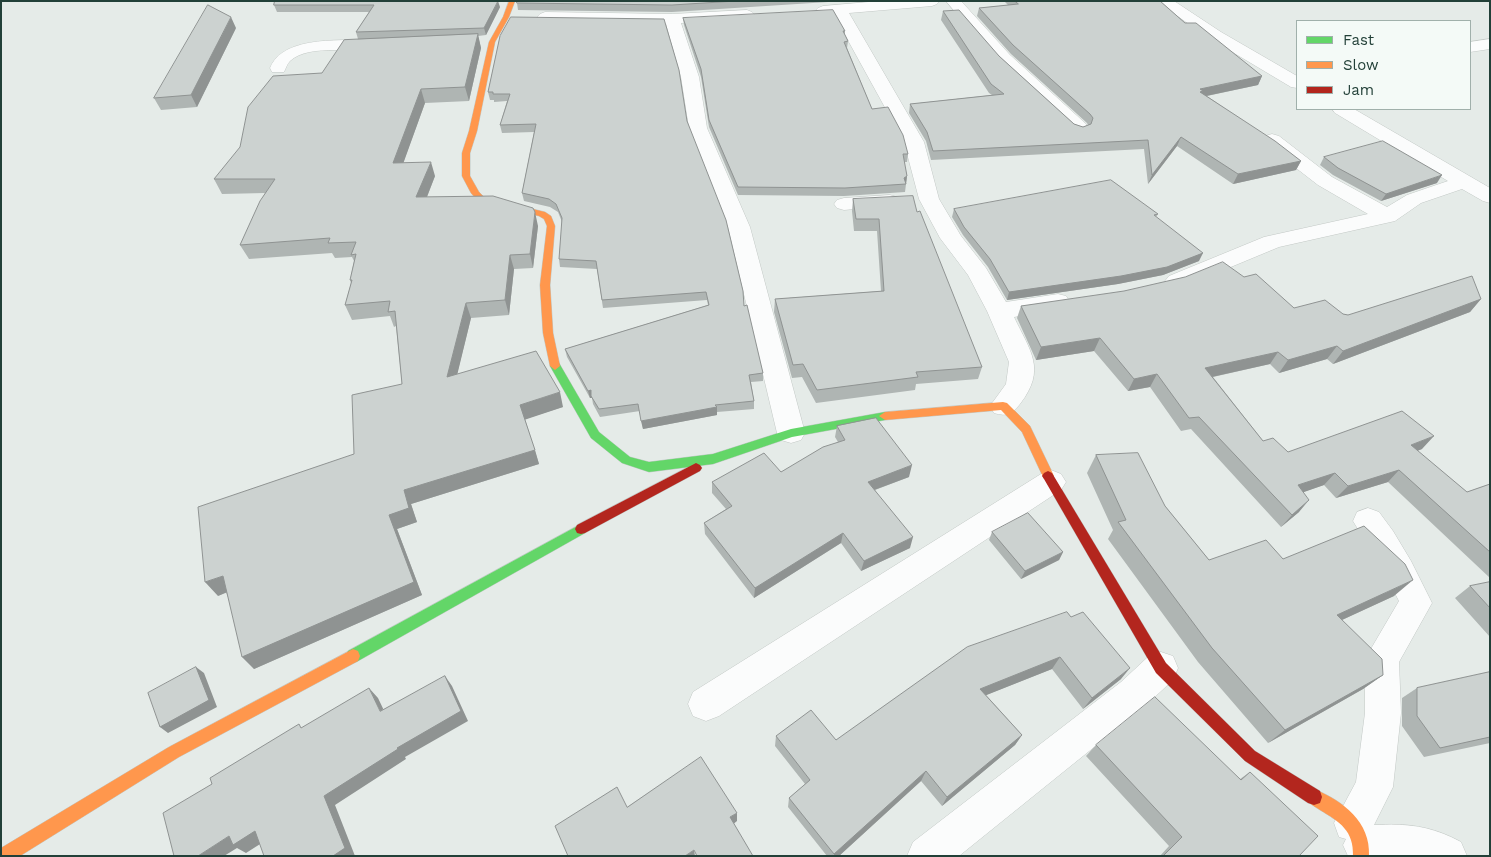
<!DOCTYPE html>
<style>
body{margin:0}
#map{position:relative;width:1491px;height:857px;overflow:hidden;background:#e5ebe8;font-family:"Work Sans",sans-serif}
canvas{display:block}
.frame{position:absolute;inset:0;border:2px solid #224038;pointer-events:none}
.legend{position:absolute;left:1296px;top:20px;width:175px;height:90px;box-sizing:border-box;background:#f4faf7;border:1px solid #a0b0ab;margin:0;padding:6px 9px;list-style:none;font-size:15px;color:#224038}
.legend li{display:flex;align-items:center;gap:10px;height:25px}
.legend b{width:25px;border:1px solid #a0b0ab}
</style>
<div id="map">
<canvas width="1491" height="857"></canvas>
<div class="frame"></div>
<ul class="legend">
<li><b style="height:6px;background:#63d668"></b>Fast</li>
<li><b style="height:6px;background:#ff974d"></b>Slow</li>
<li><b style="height:6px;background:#b3261e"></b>Jam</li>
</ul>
</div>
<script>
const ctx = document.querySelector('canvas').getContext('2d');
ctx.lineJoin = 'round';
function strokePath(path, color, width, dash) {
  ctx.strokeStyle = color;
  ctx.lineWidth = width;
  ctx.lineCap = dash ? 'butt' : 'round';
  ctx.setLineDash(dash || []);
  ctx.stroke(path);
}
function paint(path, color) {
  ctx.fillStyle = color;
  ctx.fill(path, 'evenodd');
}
const street = new Path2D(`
 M880,1H939L937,4L932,6L849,13L924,142L939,199L961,236L986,268L1006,302L1058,294L1066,296L1070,302L1066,308L1014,317C1030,351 1047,369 1020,404C1012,414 1007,417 994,413L990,406L1006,384L1009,362L987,311L968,275L940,238L919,199L904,142L834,15L818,14L815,11L818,8L823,6Z
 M946,1H961L1010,55L1086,124L1088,128L1086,132L1079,134L1072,132L998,63Z
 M1156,1H1174L1221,32L1297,76V88L1291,87L1209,38Z
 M747,10L752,12L755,15L752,18L681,23L699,77L707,128L750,227L805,433L801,440L791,443L781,440L777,433L728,227L689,128L681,77L666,24L545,22L540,20L537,17L540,14L545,12L672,14Z
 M1490,39V49L1470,52V42Z
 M378,40L384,42L386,45L384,48C358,55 311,42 290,61C287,64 286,68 284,72H272L270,68C283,34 347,41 378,40Z
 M1332,109H1354L1490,188V203L1483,201L1462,189L1421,203L1395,221L1279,247L1185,286L1177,288L1169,286L1165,281L1169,276L1264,237L1368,214L1318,185L1265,144L1262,140L1265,136L1272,134L1279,136L1332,177L1387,207L1407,195L1448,181L1335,113Z
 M890,195L897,197L900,201L897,205L844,210L837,208L834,204L837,200L844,198Z
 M1051,470L1061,474L1066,482L1061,490L719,716L706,721L693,716L688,704L693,692L1041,474Z
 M1368,508L1379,512L1393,531L1411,561L1432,603L1399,662L1401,713L1393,787L1374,825C1406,823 1432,826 1461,842L1467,856H1348L1343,845L1346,839L1339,837L1334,823L1356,782L1365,713V659L1399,601L1383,570L1353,521L1357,512Z
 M1161,652L1173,656L1178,668L1173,680L1145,706L959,856H907L913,842L1121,682L1149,656Z`);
const fast = new Path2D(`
 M555,362L559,363L599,432L630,457L649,462L713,454L791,429L885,412L891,416L885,420L792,437L713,464L649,472L622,463L591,438L550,366Z
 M581,524L585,525L587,529L585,533L358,661L353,663L348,661L346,656L348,651Z`);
const slow = new Path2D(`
 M509,1H515L509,17L495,42L477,131L470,153V176L479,192L484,197L545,212L551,216L555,226L550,285L553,333L560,366L555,370L550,366L543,333L540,285L547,226L544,219L539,216L478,201L471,193L462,176V153L469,131L489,42L503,17Z
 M1003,402L1007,403L1030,426L1054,476L1052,479H1044L1022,432L1001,410L885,420L879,416L885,412Z
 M353,649L358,651L360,656L358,661L179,757L20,856H1V848L169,747Z
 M1314,789C1343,801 1371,822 1369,856H1353C1354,831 1340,822 1320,810C1314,806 1309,804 1306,797L1308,791Z`);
const jam = new Path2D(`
 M696,463L700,465L702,468L700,471L585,533L581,534L577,533L575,529L577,525Z
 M1048,471L1052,473L1166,663L1255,751L1320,791L1322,797L1320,803L1314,805L1308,803L1245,761L1156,673L1044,479L1042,476L1044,473Z`);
const wall = new Path2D(`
 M275,1L500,7L486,35L478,36L481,48L469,101L425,103L403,163L435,176L427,197L538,226L533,268L514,269L509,315L471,318L457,374L563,407L525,419L539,464L411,504L417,522L397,529L422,595L254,669L226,592L218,596L354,454L402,384L396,326L394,327L390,316L352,320L345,305L351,283L350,280L354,261L352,257L335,258L332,253L249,259L240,245L265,193L222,194L214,179L322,73L358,39L356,32L369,12H277L274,5Z
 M517,1H844L672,12L518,10L517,3Z
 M1004,1H1160L1185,23L1262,76L1258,85L1207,96L1301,161L1296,170L1233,184L1177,146L1148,184L1144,149L931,160L926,141L909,113L910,104L992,95L989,93L941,20L943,11L999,56L1074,124L1083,127L1088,125L1087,123L1011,54L977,16L979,8L1008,5Z
 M683,18L845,31V35L848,41L847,48L872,109L908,154L907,162H904L907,176L905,192L844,196L738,195L709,127L701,77L684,25Z
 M236,28L197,107L161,110L154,98Z
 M500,36L687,121L744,306L763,373V381L751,382L754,401V409L717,412V415L643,429L640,411L600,417L593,404L592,398H590L567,357L565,349L708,305L707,300L603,308L597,269L560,267L559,259L562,222L558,212L550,207L524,201L522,193L534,132L502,133L500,125L507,101L494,102V100H490L488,92Z
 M1324,157L1437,183L1381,201L1333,175L1320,165Z
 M853,199L917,212L982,367L978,379L916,384L915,390L816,403L802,377L792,378L774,312L775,299L881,291L877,231H854L852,211Z
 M954,209L1158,214L1156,217L1199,261L1163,275L1118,284L1007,300L988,267L963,235L952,217Z
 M1244,277L1294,308L1343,314L1348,315L1481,299L1470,312L1333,364L1327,359L1279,373L1270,364L1213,377L1263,441L1288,452L1422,449L1417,451L1467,492L1490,484V578L1388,482L1336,498L1324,485L1303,492L1299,512L1281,527L1191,429L1181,431L1150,387L1128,391L1094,351L1036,360L1017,318L1021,306Z
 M837,426L909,477L875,490L910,548L861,571L841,543L754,598L705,534L704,523L726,509L712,493V482L781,472L838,442L835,437Z
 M1096,455L1165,506L1209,560L1283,559L1394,596L1342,620L1383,675L1363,689L1268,743L1198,662L1108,539L1113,530L1087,473Z
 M992,532L1063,552L1059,560L1021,579L989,540Z
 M1490,582V637L1455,598L1470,586Z
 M1067,612L1121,679L1083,709L1052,669L986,695L1022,735L1015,745L942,806L921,781L839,856H827L788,807L789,798L805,784L775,746L776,736L836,740Z
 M1490,672V743L1424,757L1402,726V698L1417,688Z
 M1096,745L1240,779L1250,772L1299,856H1160L1169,846L1086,756Z`);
const shadedWall = new Path2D(`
 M498,1L500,7L486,35L484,28Z
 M231,17L236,28L197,107L191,95Z
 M478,34L481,48L469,101L465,87Z
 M1262,76L1258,85L1201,97L1200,89Z
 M421,89L425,103L398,178L393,163Z
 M1181,137L1177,146L1148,184L1152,175Z
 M1301,161L1296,170L1233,184L1238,174Z
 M431,162L435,176L421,212L416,197Z
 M1442,175L1437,183L1381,201L1386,194Z
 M907,176L906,184L904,178Z
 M535,212L538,226L533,268L530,254Z
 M1203,253L1199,261L1163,275L1118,284L1007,300L1009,292Z
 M510,255L514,269L509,315L505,300Z
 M1481,299L1470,312L1333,364L1343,351Z
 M466,303L471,318L453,392L447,377Z
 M1100,338L1094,351L1036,360L1041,347Z
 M1337,346L1327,359L1279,373L1288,360Z
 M1278,352L1270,364L1198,380L1205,368Z
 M1157,374L1150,387L1128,391L1134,379Z
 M591,390L592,398H590L588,391Z
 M560,392L563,407L524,420L520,405Z
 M717,407V415L643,429L641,421Z
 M1434,436L1422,449L1399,458L1411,445Z
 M535,450L539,464L411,504L417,522L397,529L422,595L254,669L242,657L389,515L404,490Z
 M912,465L909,477L866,493L868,482Z
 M1399,470L1388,482L1336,498L1348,486Z
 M1335,473L1324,485L1287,498L1298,485Z
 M1309,500L1299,512L1281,527L1292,515Z
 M843,533L841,543L754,598L755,588Z
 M913,537L910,548L861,571L864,561Z
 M1063,552L1059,560L1021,579L1025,571Z
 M223,576L235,589L218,596L205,582Z
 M1413,580L1394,596L1320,630L1337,615Z
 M1060,657L1052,669L974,700L980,689Z
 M196,667L204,673L217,707L168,733L160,727Z
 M1130,668L1121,679L1083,709L1092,698Z
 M1383,675L1363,689L1268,743L1285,730Z
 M445,676L452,686L468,721L405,757L406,759L335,805L355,856H333L324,796Z
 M369,688L378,698L389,721L380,711Z
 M1022,735L1015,745L942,806L947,797Z
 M926,771L921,781L839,856H834V854Z
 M737,813V821L731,826L730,817Z
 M255,831L268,839L246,853L237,848L224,856H198L229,836Z
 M694,850L695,856H685Z`);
const building = new Path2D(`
 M275,1H498L484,28L356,32L374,5H274Z
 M517,1H736L672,5L517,3Z
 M1015,1H1160L1185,23H1196L1262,76L1200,89L1203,91L1200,92L1275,141L1301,161L1238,174L1181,137L1152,175L1148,140L933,151L927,132L910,104L1004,94L991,84L943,11L959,10L999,56L1074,124L1083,127L1091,124L1093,118L1090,114L1013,45L979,8L1018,4Z
 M208,5L231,17L191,95L154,98Z
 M833,10L845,31H843L848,41L844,42L872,109L888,107L903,135L908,154H903L907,176L904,178L906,184L845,188L738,187L709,120L701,69L683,18Z
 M511,17L664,19L679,70L687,121L726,220L743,291L744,306L747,305L763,373L749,375L754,401L715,405L717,407L641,421L638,404L599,409L591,396V390L588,391L565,349L709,305L706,292L602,300L596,261L559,259L562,218L556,204L549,199L522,193L536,124L500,125L510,94H493V92H488L500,36Z
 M478,34L465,87L421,89L393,163L431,162L416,197L493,196L533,208L535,212L530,254L510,255L505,300L466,303L447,377L536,351L560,392L520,405L535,450L404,490L409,508L389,515L414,582L242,657L223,576L205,582L198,507L354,454L352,395L402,384L395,311L388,312L390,301L345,305L352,280H350L356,254L351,255L356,242L328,243L330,238L240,245L260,201L275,179H214L240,147L248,107L273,76L322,73L344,40Z
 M1383,141L1442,175L1386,194L1338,168L1324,157Z
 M1111,180L1158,214L1154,215L1203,253L1167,267L1121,276L1009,292L990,259L964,227L954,209Z
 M913,196L917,212L920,211L982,367L916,372L918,377L817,390L803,364L793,365L775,299L884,291L879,219H856L853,199Z
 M1223,262L1244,277L1256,274L1294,308L1325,300L1343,314L1348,315L1472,276L1481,299L1343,351L1337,346L1288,360L1278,352L1205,368L1263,441L1273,438L1288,452L1402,411L1434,436L1411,445L1467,492L1490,484V552L1399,470L1348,486L1335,473L1298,485L1309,500L1292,515L1199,417L1189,418L1157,374L1134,379L1100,338L1041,347L1021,306L1124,291L1185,277Z
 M876,418L912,465L868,482L913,537L864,561L843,533L755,588L704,523L732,506L712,482L764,453L781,472L823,447L845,440L837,426Z
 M1138,453L1165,506L1209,560L1266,540L1283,559L1364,526L1405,564L1413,580L1337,615L1382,659L1383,675L1285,730L1212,648L1118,522L1126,520L1096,455Z
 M1028,513L1063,552L1025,571L992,532Z
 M1490,582V608L1470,586Z
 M1067,612L1071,617L1083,612L1130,668L1092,698L1060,657L980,689L1022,735L947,797L926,771L834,854L789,798L810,780L776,736L811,710L836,740L967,647Z
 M196,667L209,700L160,727L148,693Z
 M1490,672V737L1440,748L1417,716V688Z
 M445,676L461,711L397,748L398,749L324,796L345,848L333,856H264L255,831L233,845L229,836L198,856H174L163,813L212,784L210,778L299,724L301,728L369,688L380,711Z
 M1155,697L1241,780L1250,772L1318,836L1299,856H1163L1182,837L1096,745Z
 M701,757L737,813L730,817L753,856H697L694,850L685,856H568L555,826L617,787L627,807Z`);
strokePath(street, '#c2c8c5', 1);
strokePath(fast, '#c1c9c6', 1);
strokePath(slow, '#c1c9c6', 1);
strokePath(jam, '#c1c9c6', 1);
paint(street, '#fbfcfc');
paint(fast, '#63d668');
paint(slow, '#ff974d');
paint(jam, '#b3261e');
paint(wall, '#afb5b3');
paint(shadedWall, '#8f9392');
paint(building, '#ccd2d0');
strokePath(building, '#8f9392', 1);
</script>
